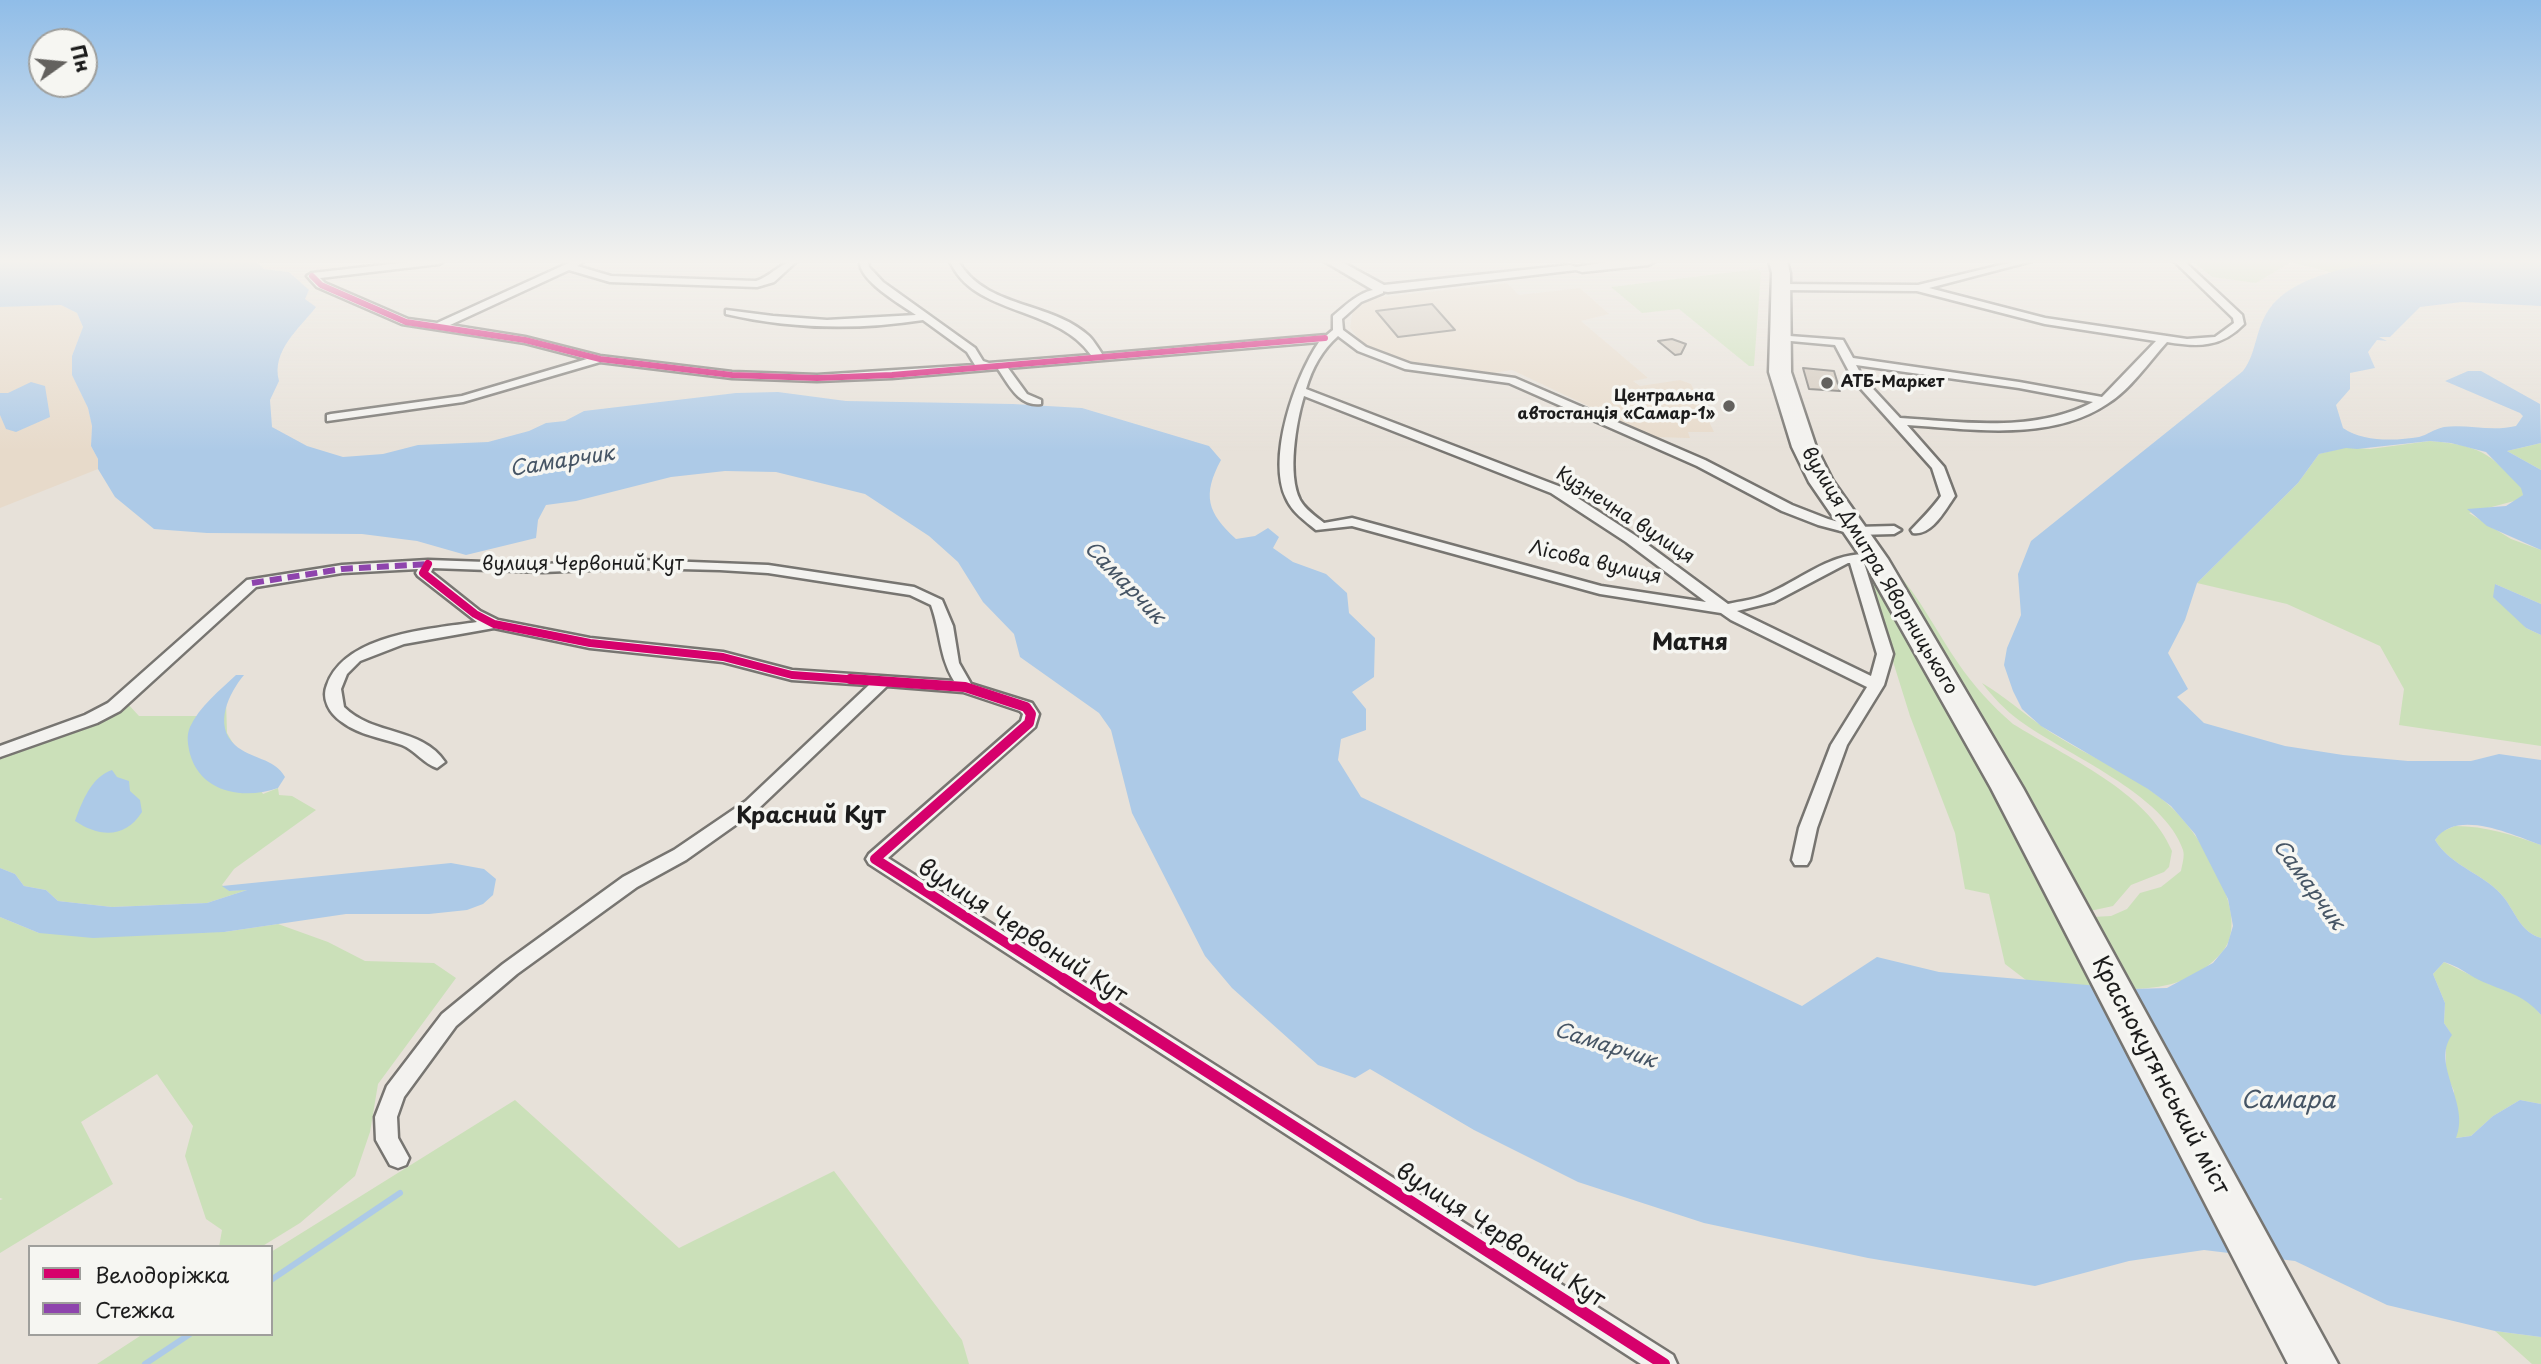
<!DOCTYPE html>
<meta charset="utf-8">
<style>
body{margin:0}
#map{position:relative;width:2541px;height:1364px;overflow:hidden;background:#e7e1d9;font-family:"Playpen Sans",sans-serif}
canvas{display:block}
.legend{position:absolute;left:28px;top:1245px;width:245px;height:91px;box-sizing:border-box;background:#f6f6f2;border:2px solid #9f9f9c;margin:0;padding:9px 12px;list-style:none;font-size:21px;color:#1c1c1c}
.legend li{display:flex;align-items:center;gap:14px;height:35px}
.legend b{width:35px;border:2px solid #9f9f9c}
.north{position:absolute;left:28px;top:28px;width:70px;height:70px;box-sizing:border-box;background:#f6f6f2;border:2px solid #9f9f9c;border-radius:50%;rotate:75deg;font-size:19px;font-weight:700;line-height:28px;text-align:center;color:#1c1c1c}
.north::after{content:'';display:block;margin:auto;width:24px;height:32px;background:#63615e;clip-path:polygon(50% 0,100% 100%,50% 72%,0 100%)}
</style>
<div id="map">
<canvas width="2541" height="1364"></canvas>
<ul class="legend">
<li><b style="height:9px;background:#d6006c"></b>Велодоріжка</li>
<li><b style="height:9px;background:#8e44ad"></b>Стежка</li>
</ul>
<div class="north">Пн</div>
</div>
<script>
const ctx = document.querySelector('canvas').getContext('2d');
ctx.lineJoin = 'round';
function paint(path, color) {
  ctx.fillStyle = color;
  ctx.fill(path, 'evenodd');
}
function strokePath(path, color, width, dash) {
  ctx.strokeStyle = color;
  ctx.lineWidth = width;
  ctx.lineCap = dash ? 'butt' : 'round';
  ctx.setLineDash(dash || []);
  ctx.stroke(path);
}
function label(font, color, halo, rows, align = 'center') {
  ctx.font = font + ' "Playpen Sans",sans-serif';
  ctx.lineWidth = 7;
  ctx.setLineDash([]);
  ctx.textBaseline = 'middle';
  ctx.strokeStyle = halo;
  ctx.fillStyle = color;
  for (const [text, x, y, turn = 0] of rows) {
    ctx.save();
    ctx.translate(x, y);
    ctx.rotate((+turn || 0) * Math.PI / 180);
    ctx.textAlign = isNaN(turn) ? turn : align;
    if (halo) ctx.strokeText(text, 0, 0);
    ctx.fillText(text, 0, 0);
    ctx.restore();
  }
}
const built = new Path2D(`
 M1507,283L1519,295L1580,288L1609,314L1581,321L1648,378L1633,381L1640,386L1680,380L1691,384L1714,432H1688L1690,438L1654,437L1512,370L1494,373L1393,359L1365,347L1350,328L1353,308L1373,298Z
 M36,304L61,305L77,313L83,327L72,356V374L88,408L92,426L91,446L98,459V469L0,508V307Z`);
const green = new Path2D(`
 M2192,261H2401L2369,264L2333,273L2291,262L2256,283L2212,277Z
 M1757,269L1761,272L1754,366H1749L1679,309L1642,313L1611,287Z
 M2430,441C2479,445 2489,452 2522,488L2523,495L2518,500L2469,513L2511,539L2541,550V604L2495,584L2526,628L2541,635V746L2399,725L2404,689L2380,646L2287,604L2197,583L2298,483L2319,454L2346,447L2370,449Z
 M2541,443V470L2507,451Z
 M1893,568C1920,597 1936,631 1958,663C1973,685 1992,706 2013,724C2066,757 2147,791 2172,851L2169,867L2164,872L2131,885L2113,906L2090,911L2044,825Z
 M1872,576L2032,863L2096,988L2026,980L2005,964L1989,894L1965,889L1955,833L1910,716L1871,591Z
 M1982,683C2004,696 2022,712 2043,727C2083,755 2133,772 2170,806C2198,831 2253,915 2223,951C2198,980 2169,988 2133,989L2093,917L2111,916L2127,909L2140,893L2161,887L2181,871C2182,865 2185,856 2183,850C2165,794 2065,754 2020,721C2005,710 1993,697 1982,683Z
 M226,701L227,733L263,794L278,788L279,795L292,796L316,810L234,869L222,885L229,891L250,889L207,903L112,907L58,901L46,890L24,886L15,874L0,868V756L127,703L139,716H197Z
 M2455,826C2486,826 2512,835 2541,845V938C2521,932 2516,914 2505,899C2487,874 2452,868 2435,840L2441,832Z
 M0,917L39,933L224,932L278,924L328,942L365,961L434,963L456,978L378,1084L370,1132L355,1176L300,1223L261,1247H219L222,1230L206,1219L185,1156L193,1126L157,1074L81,1122L113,1184L0,1253V1200L3,1199L0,1198Z
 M2444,962L2489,984L2515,993L2531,1003L2541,1015V1104L2520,1100L2493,1116L2471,1136L2455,1138L2454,1091L2446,1074V1043L2451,1034L2444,1023L2445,1003L2433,974Z
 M515,1100L679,1248L834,1171L962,1340L969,1364H97L143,1334H271V1252Z
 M2495,1331L2541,1337V1364H2532Z`);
const water = new Path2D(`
 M0,261H256L264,269L289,272L309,290L305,299L316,307C299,329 271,351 279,381L270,400L272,427L307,446L343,457L383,454L418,445L488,442L529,431L546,423L565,421L584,411L736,393L778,392L846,401L1013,404L1082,408L1209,446L1221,460C1202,495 1207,513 1236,539L1255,536L1268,528L1279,537L1273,548L1293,562L1326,574L1347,593L1349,613L1375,638L1374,677L1352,692L1366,709V730L1341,739L1338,760L1361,797L1802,1006L1877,957L1939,972L2133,989L2167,988L2213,963L2227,946L2233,926L2228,899L2195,834L2171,806L2148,789L2041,726L2022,709L2013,691L2004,665L2007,648L2021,615L2018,574L2031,541L2243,371C2257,353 2255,328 2270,308C2317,247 2472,261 2541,261V306L2462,302L2420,307L2390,337H2379L2387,341L2377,340L2368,352L2375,368L2350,373V389L2336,405L2343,428C2363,442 2395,441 2419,437C2427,435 2434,429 2444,427C2468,424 2491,432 2516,426L2523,416L2520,413L2445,381L2468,371H2481L2540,404L2541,443L2507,451L2541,470V550L2487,526L2467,509L2506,506L2523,495L2521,488L2486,452L2451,443L2430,441L2357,449L2346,448L2319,454L2298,483L2197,583L2185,620L2168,653L2188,689L2177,697L2204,723L2285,746L2343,755L2408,761H2471L2499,754L2541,760V845C2512,835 2457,808 2435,840C2452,868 2487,874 2505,899C2516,914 2521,932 2541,938V1015C2524,994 2502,991 2479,980C2467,974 2458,966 2444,962L2433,974L2445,1003L2444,1023L2452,1035C2430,1065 2471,1103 2456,1138L2471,1136L2493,1116L2520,1100L2541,1104V1337L2495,1331L2387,1305L2295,1261L2204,1250L2129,1261L2035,1286L1868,1258L1704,1223L1578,1182L1474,1130L1370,1069L1355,1078L1318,1065L1232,988L1205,956L1132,813L1111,730L1099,713L1020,657L1014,634L983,602L958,562L929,536L865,494L776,472L725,471L671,477L576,501L546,505L538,520L536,538L466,555L417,541L362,534L207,533L154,529L115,497L98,469V459L91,446L92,426L88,408L72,375V356L83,327L77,313L61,305L0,307Z
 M31,382L45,386L50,417L16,432L6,429L0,415V393H8Z
 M2495,584L2541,604V635L2526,628L2493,597Z
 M236,675H244C229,693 213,725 235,745C250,759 275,758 285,777L278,788C244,800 201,793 190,754C188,745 186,736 190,727C199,707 220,690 236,675Z
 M112,770L117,777L129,781L130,791L140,800L142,812C125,839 99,837 75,821C82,802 91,777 112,770Z
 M451,863L484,869L496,879L493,895L483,904L467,910L429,914H346L224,932L93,938L39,933L0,917V868L15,874L24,886L46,890L58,901L112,907L207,903L247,890L229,891L222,886Z`);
const stream = new Path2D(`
 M271,1280L400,1193
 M145,1364L190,1334`);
const building = new Path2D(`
 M1432,304L1455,330L1398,337L1376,311Z
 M1672,339L1686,344L1681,354L1675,355L1658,341Z
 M1803,368L1834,371L1840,391L1809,389Z`);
const street = new Path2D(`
 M418,261H444L439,264L320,278L325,283L408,319L437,323L573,261L583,262L577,266L611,276L756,281C772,276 781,261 797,261L774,282L757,287L610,282L569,270L450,325L525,337L600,356L732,372L817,375L975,365L967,352L923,320C859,330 790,329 726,314V310L773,316L827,320L916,315C900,304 858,280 860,261H868L869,267L883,282L975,348L983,361L989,363L1091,355C1056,305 973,316 950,261H958C986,309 1051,301 1089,336C1094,341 1098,348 1102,354L1327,335L1333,330V316C1347,304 1363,288 1383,289V293L1361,302L1342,319L1343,330L1366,347L1411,364L1515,378L1705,460L1792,505L1828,519L1856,527L1894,526L1901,530L1894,534L1856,535L1818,525L1782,511L1697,466L1509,383L1405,369L1358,351L1338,336C1322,350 1312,368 1306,389L1561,487L1636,536L1728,604C1740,601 1754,600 1765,595C1804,579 1836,546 1880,556L1882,559L1880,562L1864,563L1893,654L1884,685L1847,745L1817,828L1810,860L1807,865H1795L1792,860L1799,828L1831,745L1867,687L1731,620L1721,613L1600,594L1352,526L1316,530C1305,521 1292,512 1286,498C1267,457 1295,377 1319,342L1008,368L1027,394L1041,400V404C1019,407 1009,385 998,369L892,378L817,381L732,378L600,362L463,402L327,421V415L331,414L462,396L587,359L525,343L402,324L317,287L307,276L312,273ZM1304,396L1551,493L1626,542L1706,602L1601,586L1352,518L1324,523C1315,516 1305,509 1300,500C1287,475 1296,422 1304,396ZM1848,563H1850L1877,654L1871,676L1737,611L1774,602Z
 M2017,261H2032L1929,288L2045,318L2187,339L2215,337L2234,323L2233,318L2174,261H2184L2242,315L2244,324C2221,348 2198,347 2167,342C2148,363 2131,389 2107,404C2050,442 1971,429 1907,425L1944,467L1955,496C1945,510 1932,536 1913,533L1911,530C1922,518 1932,509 1941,496L1932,468L1854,381L1835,345L1780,340L1776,339V335L1843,340L1853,358L2019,382L2102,397L2156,341L2045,324L1917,291L1781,290L1776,287L1781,284L1918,285ZM1856,365L2019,388L2093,402C2035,433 1963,422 1900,418L1863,378Z
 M428,560L543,564L640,560L768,565L914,587L942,600L953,626L959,663L971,684L1032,703L1039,714L1035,727L888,858L1673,1355L1677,1364H1641L869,864L866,859L869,854L1021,721L1023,714L1020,711L963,692L887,686L758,809L686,860L637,887L517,974L456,1026L404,1097L397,1117L398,1138L409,1158L406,1165L398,1168L390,1165L376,1140L375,1117L387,1086L442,1014L503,964L623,877L674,850L746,801L869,685L792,680L723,662L590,648L494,628L404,644L360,661L347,674L341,689L344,707C373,736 422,727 445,762L437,768C424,764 415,750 402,745C382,738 359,735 342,722C330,714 321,699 327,685C345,634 430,629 477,622L418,576L416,573L418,569L342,573L256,587L120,711L97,723L0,757V746L85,715L108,703L247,580L342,565ZM433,568L543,572L640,568L720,570L768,573L910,595L931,605C941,633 939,656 954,681L792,670L723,652L590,638L498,620L480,611L431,572Z`);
const secondary = new Path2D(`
 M1324,261H1340L1384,285L1570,265L1576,267L1613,261H1655L1648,265L1582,272L1576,270L1388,292L1373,290Z`);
const highway = new Path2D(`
 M1769,261H1787L1790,273L1791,372L1816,447L1833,481L1888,559L2023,788L2338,1364H2288L1991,788L1862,559L1809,482L1792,447L1769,372L1772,273Z`);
const quiet = new Path2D(`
 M252,583L342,569L428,564`);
const cyclewayFar3 = new Path2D(`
 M312,276L321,285L406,322L525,340L600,359L732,375L817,378L892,375L1325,338`);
const cyclewayFar2 = new Path2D(`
 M428,564L423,573L475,614L494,624L590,643L723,657L792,675L875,681`);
const cyclewayFar1 = new Path2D(`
 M850,679L965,687L1026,707L1031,714L1029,723L875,859L1066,981`);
const cycleway = new Path2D(`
 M1063,979L1664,1364`);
const markers = [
 [1827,383,7,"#63615e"],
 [1729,406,7,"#63615e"]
];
const farPoinames = [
 ["АТБ-Маркет",1841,383],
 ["Центральна",1715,397,"right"],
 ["автостанція «Самар-1»",1715,415,"right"]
];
const streetNames = [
 ["Кузнечна вулиця",1625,516,33],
 ["Лісова вулиця",1595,563,13],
 ["вулиця Червоний Кут",583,565],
 ["вулиця Дмитра Яворницького",1879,571,59]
];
const waterNames = [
 ["Самарчик",562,462,-9],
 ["Самарчик",1124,583,46],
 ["Самарчик",2308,885,54],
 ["Самарчик",1605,1046,18]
];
const quarterNames = [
 ["Матня",1690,644],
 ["Красний Кут",811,817]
];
const nearStreetnames = [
 ["вулиця Червоний Кут",1022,932,33],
 ["Краснокутянський міст",2160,1076,62],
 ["вулиця Червоний Кут",1500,1236,33]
];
const nearWaternames = [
 ["Самара",2288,1101]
];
paint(built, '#e7daca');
paint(green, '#cbe0b9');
paint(water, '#adcae7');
strokePath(stream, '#adcae7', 6);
paint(building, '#d2c8bc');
strokePath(building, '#777571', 2);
strokePath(street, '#777571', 5);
strokePath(secondary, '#777571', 5);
strokePath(highway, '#777571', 5);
paint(street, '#f3f2ef');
paint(secondary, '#f3f2ef');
paint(highway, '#f3f2ef');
strokePath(quiet, '#8e44ad', 6, [12, 6]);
strokePath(cyclewayFar3, '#d6006c', 6);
strokePath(cyclewayFar2, '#d6006c', 8);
strokePath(cyclewayFar1, '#d6006c', 10);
strokePath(cycleway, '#d6006c', 12);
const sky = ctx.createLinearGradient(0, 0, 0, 451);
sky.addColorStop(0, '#90bde8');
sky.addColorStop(0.58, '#f4f2ee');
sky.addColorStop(1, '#f4f2ee00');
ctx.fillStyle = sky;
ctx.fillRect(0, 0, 2541, 451);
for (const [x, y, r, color] of markers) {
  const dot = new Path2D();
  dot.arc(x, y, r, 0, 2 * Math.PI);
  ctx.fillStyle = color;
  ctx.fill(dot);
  strokePath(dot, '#f6f6f2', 2.5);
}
label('bold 16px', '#1c1c1c', '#f6f6f2', farPoinames, 'left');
label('19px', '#1c1c1c', '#f6f6f2', streetNames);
label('italic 21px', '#465565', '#f6f6f2', waterNames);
label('bold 23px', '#1c1c1c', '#f6f6f2', quarterNames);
label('23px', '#1c1c1c', '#f6f6f2', nearStreetnames);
label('italic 24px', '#465565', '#f6f6f2', nearWaternames);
</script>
